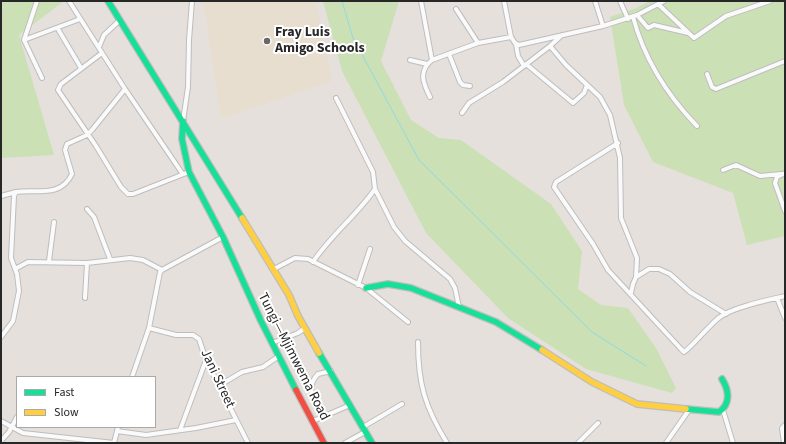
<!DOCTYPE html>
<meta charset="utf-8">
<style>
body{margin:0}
#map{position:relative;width:786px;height:444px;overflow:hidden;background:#e5e0dc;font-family:"Source Sans 3",sans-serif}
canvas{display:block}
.frame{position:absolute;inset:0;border:2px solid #272727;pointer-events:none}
.legend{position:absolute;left:16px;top:376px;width:140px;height:52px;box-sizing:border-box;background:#fff;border:1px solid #a9a9a9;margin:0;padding:5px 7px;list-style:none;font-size:12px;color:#272727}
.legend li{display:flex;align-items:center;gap:8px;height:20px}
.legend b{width:20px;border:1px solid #a9a9a9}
</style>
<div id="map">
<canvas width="786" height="444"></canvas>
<div class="frame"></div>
<ul class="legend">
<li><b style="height:5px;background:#16e098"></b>Fast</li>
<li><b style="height:5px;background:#ffcf43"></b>Slow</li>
</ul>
</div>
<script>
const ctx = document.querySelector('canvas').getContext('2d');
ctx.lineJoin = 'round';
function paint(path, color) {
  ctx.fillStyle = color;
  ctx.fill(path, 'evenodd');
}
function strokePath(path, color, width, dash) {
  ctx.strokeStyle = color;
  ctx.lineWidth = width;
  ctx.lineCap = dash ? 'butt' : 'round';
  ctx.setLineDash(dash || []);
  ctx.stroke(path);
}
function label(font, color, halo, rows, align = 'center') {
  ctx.font = font + ' "Source Sans 3",sans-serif';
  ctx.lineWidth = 4;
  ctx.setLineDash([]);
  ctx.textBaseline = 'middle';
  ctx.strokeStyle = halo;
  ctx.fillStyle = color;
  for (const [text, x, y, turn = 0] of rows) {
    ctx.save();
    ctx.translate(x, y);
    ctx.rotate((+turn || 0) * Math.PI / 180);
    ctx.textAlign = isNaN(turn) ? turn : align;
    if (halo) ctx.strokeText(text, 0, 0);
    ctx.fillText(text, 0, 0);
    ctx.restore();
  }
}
const education = new Path2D(`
 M203,1H316L332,81L221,119Z`);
const green = new Path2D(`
 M1,1H64L19,35L54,155L1,158Z
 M323,1H399L381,61L411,120L439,138L461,140L551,204L582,251L578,289L601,305L628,308L656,348L676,388L672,393L586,369L508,318L426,233L342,71Z
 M650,1H785V236L747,245L733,193L653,162L624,105L610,17L636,8Z`);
const stream = new Path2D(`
 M342,1L353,38L419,160L592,332L646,366`);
const street = new Path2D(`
 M37,1L24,40L42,78
 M69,1L125,89L182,173
 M421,1L432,60
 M504,1L511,37L515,43L519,45L603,26L637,15L648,28L654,25L688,33
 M595,1L603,26
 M620,1L628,19
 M658,4L694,38L726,16L770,1
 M456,9L478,43L511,37
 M637,15L664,1
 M633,17C644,58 667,95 697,126
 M58,29L81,68
 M562,35L550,46L566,65L600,97L610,115L620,158L621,218L637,258L636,277L633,284L631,293
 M24,40L80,19
 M516,44L518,56L524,66
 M99,47L104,35L120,20
 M102,53L61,84L58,90L96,146L121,187L128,194H133L189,172
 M449,54L460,82L463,85L470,86
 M410,60L427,64
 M526,64L573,103L584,93L587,85
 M707,74L712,87L716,89L785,61
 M430,97C423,83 418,71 432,60L478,43
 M336,98L373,172L375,189L394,227L405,241L450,279L455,288L459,307
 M462,113L469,103L503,82L550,46
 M183,121L188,87L189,40L192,1
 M618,143L556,182L554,187L593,244L608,270L681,349L684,352C689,350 711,323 720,317C733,307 768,300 785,296
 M723,170L736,165L760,176L781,174
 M785,173L777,177L775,183L785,211
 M1,196L16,192
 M87,209L94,217L110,259
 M49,261L54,222
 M313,262C331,235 357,215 375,189
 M15,269L28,262L87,263L130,258L143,260L162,270L223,237
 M274,269L295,258L308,259L366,288L408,322
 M636,277L649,269H659L670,274L690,292L726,314
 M358,285L370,249
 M85,298L87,263
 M777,298L785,318
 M149,328L176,335H193L199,339L206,360L248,443
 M1,337L13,321L19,291L17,274L11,258L14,196L16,192C36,189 61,198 72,174L65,150L67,144L87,135L92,130L125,89
 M418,342C418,384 425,407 447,443
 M272,343L298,333L305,328
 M132,377L149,328L160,272L162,270
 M220,385L242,372L263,367L279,356
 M723,410L733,443
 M322,417C315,402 304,388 318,374L331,371
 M1,421L23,433L114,443
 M313,421L350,405
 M363,427L402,404
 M180,430L206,360
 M117,431L146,435L196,428L236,420
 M1,441L9,432L17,417
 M114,443L118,427
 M345,443L365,432
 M578,443L598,423
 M666,443L689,410
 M784,443L782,428L785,425`);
const fast = new Path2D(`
 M108,1L242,218
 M183,121L182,139L189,172L223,237L261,321L296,390
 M366,288L388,284L411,288L496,322L542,350
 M319,353L372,443
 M686,409L719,412C731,404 729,390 722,379`);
const slow = new Path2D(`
 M242,218L289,295L298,316L319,353
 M542,350L592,382L637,404L686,409`);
const jam = new Path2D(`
 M296,390L324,443`);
const markers = [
 [267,41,4,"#6a6866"]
];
const poiNames = [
 ["Fray Luis",275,33],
 ["Amigo Schools",275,49]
];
const streetNames = [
 ["Tungi—Mjimwema Road",293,357,63],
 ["Jani Street",217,379,65]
];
paint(education, '#e8ded0');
paint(green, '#cbe0b5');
strokePath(stream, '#90d9e6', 1);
strokePath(street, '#bebdbe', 6);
strokePath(fast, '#bebdbe', 8);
strokePath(slow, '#bebdbe', 8);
strokePath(jam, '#bebdbe', 8);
strokePath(street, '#fbfafa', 4);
strokePath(fast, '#16e098', 5.5);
strokePath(slow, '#ffcf43', 5.5);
strokePath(jam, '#f24e42', 5.5);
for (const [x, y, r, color] of markers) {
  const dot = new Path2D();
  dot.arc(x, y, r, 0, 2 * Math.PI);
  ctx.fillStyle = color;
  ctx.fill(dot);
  strokePath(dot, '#fff', 1.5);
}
label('bold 14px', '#272727', '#fff', poiNames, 'left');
label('14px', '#272727', '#fff', streetNames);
</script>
